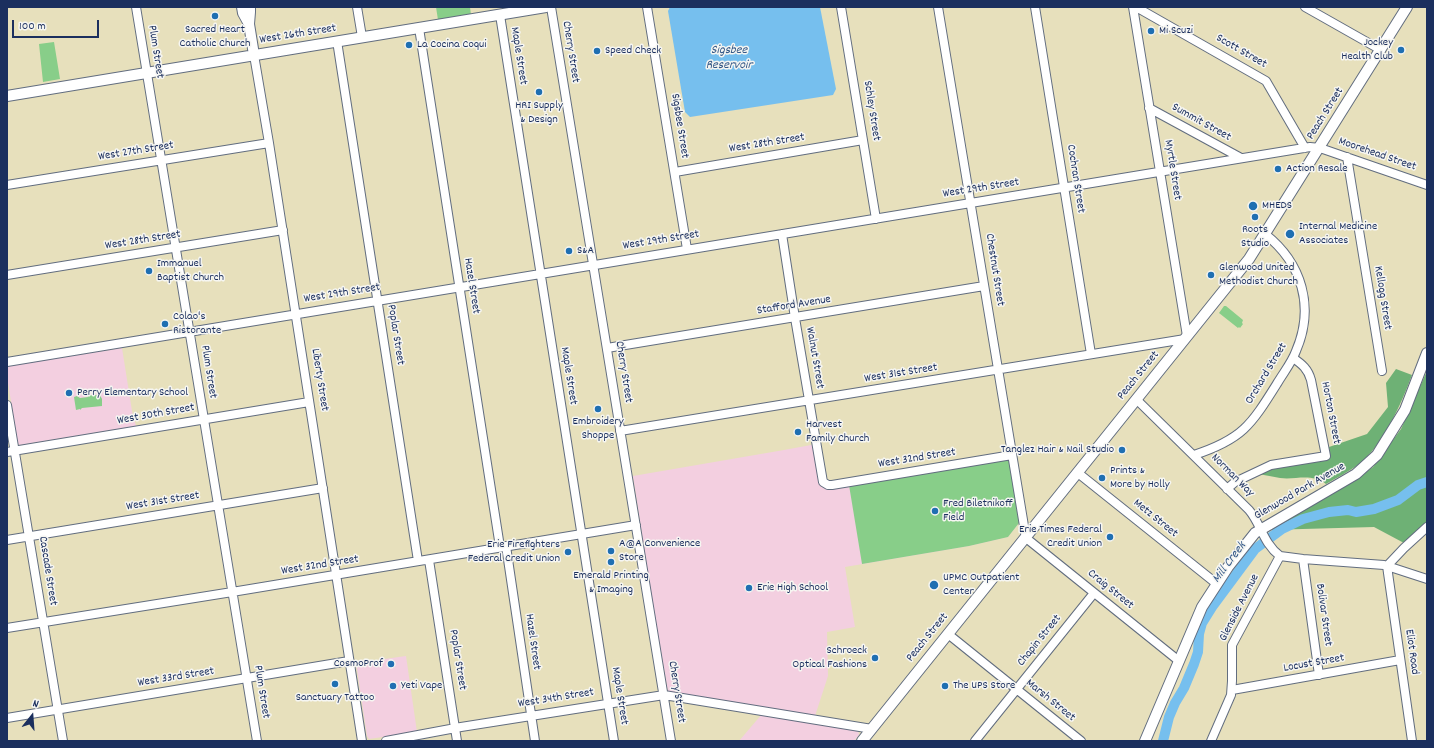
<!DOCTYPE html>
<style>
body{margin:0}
#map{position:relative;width:1434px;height:748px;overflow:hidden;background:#e7e0bc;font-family:Dekko,sans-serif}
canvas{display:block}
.frame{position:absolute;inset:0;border:8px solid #1b2f5e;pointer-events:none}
.north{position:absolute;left:12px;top:696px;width:40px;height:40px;-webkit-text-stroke:3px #f6f6f2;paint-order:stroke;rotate:17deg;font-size:11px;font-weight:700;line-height:16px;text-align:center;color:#1b2f5e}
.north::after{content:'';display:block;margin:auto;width:14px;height:18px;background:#1b2f5e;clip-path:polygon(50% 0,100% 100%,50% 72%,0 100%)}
.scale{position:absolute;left:12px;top:20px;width:87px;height:18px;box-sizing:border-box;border:2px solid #1b2f5e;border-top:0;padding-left:5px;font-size:12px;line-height:14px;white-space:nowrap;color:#1b2f5e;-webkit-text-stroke:3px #f6f6f2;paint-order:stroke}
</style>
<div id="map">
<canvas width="1434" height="748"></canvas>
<div class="frame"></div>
<div class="north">N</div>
<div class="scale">100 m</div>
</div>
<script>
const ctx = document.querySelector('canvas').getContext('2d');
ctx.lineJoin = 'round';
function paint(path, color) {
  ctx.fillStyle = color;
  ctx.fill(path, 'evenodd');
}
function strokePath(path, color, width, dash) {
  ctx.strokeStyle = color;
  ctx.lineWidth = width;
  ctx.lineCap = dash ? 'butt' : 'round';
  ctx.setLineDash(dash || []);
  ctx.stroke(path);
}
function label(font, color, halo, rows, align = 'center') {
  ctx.font = font + ' Dekko,sans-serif';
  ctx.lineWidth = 3;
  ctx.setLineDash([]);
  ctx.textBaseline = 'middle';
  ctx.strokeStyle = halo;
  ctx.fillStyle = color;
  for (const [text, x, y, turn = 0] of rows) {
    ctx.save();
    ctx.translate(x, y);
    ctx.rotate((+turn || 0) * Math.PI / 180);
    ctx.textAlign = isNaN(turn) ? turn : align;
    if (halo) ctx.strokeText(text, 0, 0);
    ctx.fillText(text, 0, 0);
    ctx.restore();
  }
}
const built = new Path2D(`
 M122,348L132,411L136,426L20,445L18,444L7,377V366Z
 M813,444L824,485L976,464L1019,523L1008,537L969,546L845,567L855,627L827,632L828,676L815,716L668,692L652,599L633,476L784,450L811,445Z
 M406,656L417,732L369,739L367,736L356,663Z
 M762,714L858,730L859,735L854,741H739Z`);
const green = new Path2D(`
 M436,7H470L471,15L438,20Z
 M54,42L60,79L43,82L39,44Z
 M1224,306H1226L1243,320L1242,323L1243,324L1240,328L1239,327L1238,328L1219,313Z
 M89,395H100L102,399V406L82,408L80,410V409L76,410L74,397L77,396L80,398L88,397Z
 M1007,459L1009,460L1019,523L1008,537L969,546L862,564L849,485Z`);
const forest = new Path2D(`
 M1396,369L1412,375C1401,404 1383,446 1358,465C1348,472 1336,478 1326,484C1312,473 1296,480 1280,478C1273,477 1266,475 1258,474L1270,467L1330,458L1329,447L1367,434L1388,407L1386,383Z
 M1427,371V523L1404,543L1374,527L1267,530L1349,484L1373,467L1401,429Z`);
const water = new Path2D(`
 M670,7H820L836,89L833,95L690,117L685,112L668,11Z`);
const river = new Path2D(`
 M1163,741L1169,717L1175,703L1184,688L1194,664L1198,652L1199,634L1202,623L1212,607L1255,549L1282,529L1303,519L1329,512L1348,510L1356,512L1374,509L1398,500L1418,485L1427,482`);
const minor = new Path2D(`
 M136,7L257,741
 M357,7L362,37
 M551,7L671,741
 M647,7L687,249
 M841,7L876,219
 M938,7L1026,538L1179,661
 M1035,7L1091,354
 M1133,7L1187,336
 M1136,7L1266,81L1305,148
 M1305,7L1381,50
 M500,15L614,741
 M419,28L500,547
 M337,41L418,561
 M254,55L269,143L362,741
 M1149,108L1241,158
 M1347,157L1382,371
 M675,172L863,140
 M7,185L269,143
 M782,234L795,318L823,482L828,485H832L1012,455
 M7,275L283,230
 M607,348L984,286
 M7,362L1310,147L1320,148L1427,185
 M1136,399L1249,510C1261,524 1263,543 1280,556L1303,559L1384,565L1427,579
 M7,405L63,741
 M620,431L1185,339
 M7,452L309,402
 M1194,455C1243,439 1251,425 1278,382C1284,372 1292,362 1296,351C1315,307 1302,263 1265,234
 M1078,473L1217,584
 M1227,489L1235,482L1271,465L1326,456L1311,380C1308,369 1302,364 1293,358
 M7,540L323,488
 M506,546L535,741
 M1303,559L1319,675
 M429,560L457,741
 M1387,566L1412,741
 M1387,566L1404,548L1427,527
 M7,628L226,593L636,525
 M948,634L1081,741
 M1232,690L1400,660
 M7,718L349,661
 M386,741L461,727L664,695L872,729
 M975,741L1094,593
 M1211,741L1231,695L1232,681V645L1280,556`);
const major = new Path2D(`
 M242,7L243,13L249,24L254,55
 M249,24L250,12V7
 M7,96L546,7
 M862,741L1249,259L1407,7
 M1145,741L1202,607L1228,567L1255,533L1356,474L1377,455L1405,410L1427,353`);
const markers = [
 [215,16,4,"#1f6fb2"],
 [1151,31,4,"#1f6fb2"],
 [409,45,4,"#1f6fb2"],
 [1401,50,4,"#1f6fb2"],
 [597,51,4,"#1f6fb2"],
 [539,92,4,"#1f6fb2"],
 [1278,169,4,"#1f6fb2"],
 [1253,206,5,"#1f6fb2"],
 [1255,217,4,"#1f6fb2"],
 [1290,234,5,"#1f6fb2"],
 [569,251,4,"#1f6fb2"],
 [149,271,4,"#1f6fb2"],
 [1211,275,4,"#1f6fb2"],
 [165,324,4,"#1f6fb2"],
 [69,393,4,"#1f6fb2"],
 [598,409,4,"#1f6fb2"],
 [798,432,4,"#1f6fb2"],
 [1122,450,4,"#1f6fb2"],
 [1102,478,4,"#1f6fb2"],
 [935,511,4,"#1f6fb2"],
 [1110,537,4,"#1f6fb2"],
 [611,551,4,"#1f6fb2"],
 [568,552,4,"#1f6fb2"],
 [611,562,4,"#1f6fb2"],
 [934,585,5,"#1f6fb2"],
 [749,588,4,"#1f6fb2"],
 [875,658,4,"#1f6fb2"],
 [391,664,4,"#1f6fb2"],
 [335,684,4,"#1f6fb2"],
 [393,686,4,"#1f6fb2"],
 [945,686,4,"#1f6fb2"]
];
const poiNames = [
 ["Sacred Heart",215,30,"center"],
 ["Catholic Church",215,44,"center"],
 ["Mi Scuzi",1159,31],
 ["Jockey",1393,43,"right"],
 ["Health Club",1393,57,"right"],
 ["La Cocina Coqui",417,45],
 ["Speed Check",605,51],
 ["HRI Supply",539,106,"center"],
 ["& Design",539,120,"center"],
 ["Action Resale",1286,169],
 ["MHEDS",1262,206],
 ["Internal Medicine",1299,227],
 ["Associates",1299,241],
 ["Roots",1255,230,"center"],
 ["Studio",1255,244,"center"],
 ["S&A",577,251],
 ["Immanuel",157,264],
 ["Baptist Church",157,278],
 ["Glenwood United",1219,268],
 ["Methodist Church",1219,282],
 ["Colao's",173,317],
 ["Ristorante",173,331],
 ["Perry Elementary School",77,393],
 ["Embroidery",598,422,"center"],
 ["Shoppe",598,436,"center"],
 ["Harvest",806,425],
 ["Family Church",806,439],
 ["Tanglez Hair & Nail Studio",1114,450,"right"],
 ["Prints &",1110,471],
 ["More by Holly",1110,485],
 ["Fred Biletnikoff",943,504],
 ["Field",943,518],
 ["Erie Times Federal",1102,530,"right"],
 ["Credit Union",1102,544,"right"],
 ["A@A Convenience",619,544],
 ["Store",619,558],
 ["Erie Firefighters",560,545,"right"],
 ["Federal Credit Union",560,559,"right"],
 ["Emerald Printing",611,576,"center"],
 ["& Imaging",611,590,"center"],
 ["UPMC Outpatient",943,578],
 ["Center",943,592],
 ["Erie High School",757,588],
 ["Schroeck",867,651,"right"],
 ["Optical Fashions",867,665,"right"],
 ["CosmoProf",383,664,"right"],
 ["Yeti Vape",401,686],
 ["The UPS Store",953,686],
 ["Sanctuary Tattoo",335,698,"center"]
];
const streetNames = [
 ["West 26th Street",298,35,-9],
 ["Plum Street",155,52,81],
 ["Cherry Street",570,52,81],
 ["Scott Street",1241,52,30],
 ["Maple Street",518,56,81],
 ["Schley Street",871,111,81],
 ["Peach Street",1326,114,-58],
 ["Summit Street",1201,123,29],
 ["Sigsbee Street",679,126,81],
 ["West 28th Street",767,144,-9],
 ["West 27th Street",136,152,-9],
 ["Moorehead Street",1377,155,19],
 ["Myrtle Street",1172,170,81],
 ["Cochran Street",1075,179,81],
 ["West 29th Street",981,189,-9],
 ["West 28th Street",143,241,-9],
 ["West 29th Street",661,241,-9],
 ["Chestnut Street",994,270,81],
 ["Hazel Street",471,286,81],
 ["West 29th Street",342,294,-9],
 ["Kellogg Street",1382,298,81],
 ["Stafford Avenue",794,306,-9],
 ["Poplar Street",395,335,81],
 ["Walnut Street",814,358,80],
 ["Plum Street",208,372,81],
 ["Cherry Street",623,372,81],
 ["West 31st Street",901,374,-9],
 ["Orchard Street",1267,374,-59],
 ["Maple Street",568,376,81],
 ["Peach Street",1139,376,-51],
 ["Liberty Street",319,380,81],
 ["Horton Street",1330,413,79],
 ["West 30th Street",156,415,-10],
 ["West 32nd Street",917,459,-9],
 ["Norman Way",1232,476,45],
 ["Glenwood Park Avenue",1300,492,-30],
 ["West 31st Street",163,502,-9],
 ["Metz Street",1155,519,39],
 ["West 32nd Street",320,566,-9],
 ["Cascade Street",47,571,81],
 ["Craig Street",1110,590,39],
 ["Glenside Avenue",1240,608,-63],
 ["Bolivar Street",1323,615,82],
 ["Peach Street",928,638,-51],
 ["Chapin Street",1040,641,-51],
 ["Hazel Street",532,642,82],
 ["Eliot Road",1411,652,82],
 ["Poplar Street",457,660,81],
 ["Locust Street",1314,664,-10],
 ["West 33rd Street",176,678,-9],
 ["Plum Street",261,692,81],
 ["Cherry Street",676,692,81],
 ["Maple Street",619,696,81],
 ["West 34th Street",556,699,-9],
 ["Marsh Street",1050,701,39]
];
const waterNames = [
 ["Sigsbee",729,51],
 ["Reservoir",729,66],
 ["Mill Creek",1230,563,-53]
];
paint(built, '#f3cfe0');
paint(green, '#88ce89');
paint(forest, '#6eb175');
paint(water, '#76bfee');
strokePath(river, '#76bfee', 10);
strokePath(minor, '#626d7f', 10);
strokePath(major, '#626d7f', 12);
strokePath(minor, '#fff', 8);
strokePath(major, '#fff', 10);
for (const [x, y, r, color] of markers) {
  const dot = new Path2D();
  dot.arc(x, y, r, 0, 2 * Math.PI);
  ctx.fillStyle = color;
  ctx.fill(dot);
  strokePath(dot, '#f6f6f2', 1.5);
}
label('12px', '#1b2f5e', '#f6f6f2', poiNames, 'left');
label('12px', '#1b2f5e', '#f6f6f2', streetNames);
label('italic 13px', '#365a89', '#f6f6f2', waterNames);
</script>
